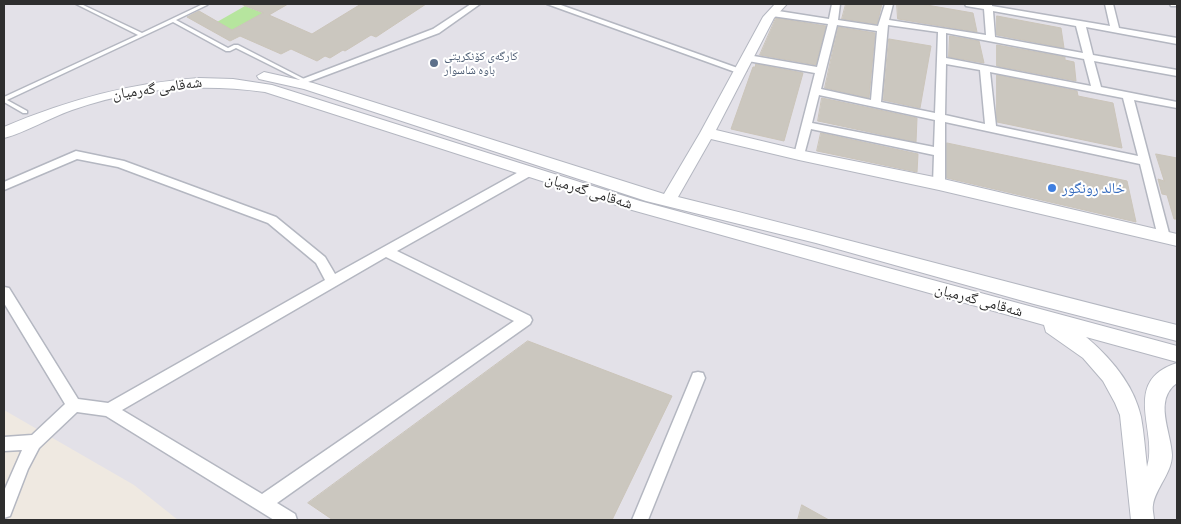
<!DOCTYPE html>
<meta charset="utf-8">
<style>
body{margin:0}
#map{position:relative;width:1181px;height:524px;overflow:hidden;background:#efe9e1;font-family:Commissioner,sans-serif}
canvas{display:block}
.frame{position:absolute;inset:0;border:5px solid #2e2e2e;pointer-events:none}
</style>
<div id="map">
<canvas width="1181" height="524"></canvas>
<div class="frame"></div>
</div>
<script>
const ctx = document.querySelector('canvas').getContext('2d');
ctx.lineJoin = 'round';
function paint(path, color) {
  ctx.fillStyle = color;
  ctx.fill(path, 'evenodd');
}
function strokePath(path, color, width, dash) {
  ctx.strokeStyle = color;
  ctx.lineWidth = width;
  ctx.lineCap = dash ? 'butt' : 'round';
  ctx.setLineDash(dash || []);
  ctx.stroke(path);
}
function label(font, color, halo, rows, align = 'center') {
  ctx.font = font + ' Commissioner,"Noto Naskh Arabic",sans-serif';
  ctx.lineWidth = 4;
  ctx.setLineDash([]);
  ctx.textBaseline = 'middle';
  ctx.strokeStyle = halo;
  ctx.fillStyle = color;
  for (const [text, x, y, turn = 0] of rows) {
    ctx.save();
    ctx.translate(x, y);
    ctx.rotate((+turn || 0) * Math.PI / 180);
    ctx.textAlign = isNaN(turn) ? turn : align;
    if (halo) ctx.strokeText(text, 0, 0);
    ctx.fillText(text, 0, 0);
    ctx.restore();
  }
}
const industrial = new Path2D(`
 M4,4H1177V520H178L134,485L4,410Z`);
const green = new Path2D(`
 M245,6L263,13L232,30L217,22Z`);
const building = new Path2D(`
 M241,4H288L269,15L312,34L361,4H426L376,37L371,35L345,51L343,50L330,58L325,56L317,61L291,49L281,54L240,36L230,41L187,17L199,11L232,30L263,13Z
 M846,4H882L877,24L842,19Z
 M897,4H921L973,13L977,32L898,19Z
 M997,16L1061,28L1064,48L997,35Z
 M776,18L826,26L816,65L760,55Z
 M838,27L875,33L869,98L825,88Z
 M950,36L979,41L984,63L949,57Z
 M889,39L931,46L920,108L883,100Z
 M997,45L1065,57V60L1074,62L1076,81L997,66Z
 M756,64L803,73L784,141L731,129L753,67H755Z
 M997,75L1077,91L1078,96L1113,103L1122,148L997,122Z
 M822,98L917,118L916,142L818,121Z
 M821,133L918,154L917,172L817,151Z
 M947,143L1127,181L1136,222L947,178Z
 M1156,154L1177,158V219H1174L1167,195L1162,194L1158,179L1164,181Z
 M528,341L672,396L612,520H333L308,503Z
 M802,505L829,520H798Z`);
const lane = new Path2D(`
 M76,4H81L142,33L203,4H208L207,5L176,20L228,48L234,45H238L306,80V81H302L236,48L230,51H226L173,22L7,100L27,111V113H23L4,102V97L138,35Z`);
const street = new Path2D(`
 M471,4H480L439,33L300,85H294L292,83L433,29Z
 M547,4H558L746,71L741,74L738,73Z
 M832,4H840L838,20L878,26L885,4H893L889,20L986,35L984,9L966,6L965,4H992V6L1110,26L1105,4H1113L1119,28L1177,38V44L1086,27L1093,55L1177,70V76L1094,61L1101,87L1177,102V108L1134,100L1170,237L1168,240H1160L1158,237L1140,164L945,122V184L939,188L933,184L934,155L811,129L804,155L799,159L795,158L794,155L815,73L748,61L743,58L748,55L817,67L828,24L772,16L768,13L772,10L829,19ZM993,11L1076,26L1083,53L995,37ZM837,25L877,31L871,100L821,89ZM888,25L938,32L935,113L881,102ZM946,33L1084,59L1091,86L946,58ZM946,64L980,70L985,124L945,115ZM990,72L1123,98L1138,156L996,126ZM819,95L935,120L934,147L812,123Z
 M1170,4H1177V6H1171Z
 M76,151L124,161L276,217L325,257L335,274L524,169H532L534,172L532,175L397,251L530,316L532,320L530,324L277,503L295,514L297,520H274L106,416L77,412L39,448L28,469L10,516L4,518V491L22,450L4,451V437L32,435L65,404L4,303V287L9,288L78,399L108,403L325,280L316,263L268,223L118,167L77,159L4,190V182ZM386,257L514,321L262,494L122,410Z
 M698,372L703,373L705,378L648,520H632L691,378L693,373Z`);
const secondary = new Path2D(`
 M775,4H787L774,18L716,130L799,150L939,178L1177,234V246L939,190L799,160L711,139L678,197C845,238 1010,284 1177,325V341L1034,304L816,243L646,201L304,89L259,79L257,76L264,72L313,83L664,194L700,133L763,17Z
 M199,78L233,79L272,85L640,201L1177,346V362L1086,337C1110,357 1134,385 1141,417C1144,433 1145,450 1147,467C1159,432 1120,381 1177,363V383C1153,400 1171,431 1172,455C1172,473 1155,489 1153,505C1152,509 1154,516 1154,520H1131L1120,415L1115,403L1103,381L1083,358L1046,332L1044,325L632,210L265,92C199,83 135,88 72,110C49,118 27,132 4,138V127C67,100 130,83 199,78Z`);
const markers = [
 [434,63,5,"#5c6f8a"],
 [1052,188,5,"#3f7fe0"]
];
const farServicenames = [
 ["کارگەی کۆنکریتی",444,56],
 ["باوە شاسوار",444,70]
];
const streetNames = [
 ["شەقامی گەرمیان",157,88,-8],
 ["شەقامی گەرمیان",589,191,17],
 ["شەقامی گەرمیان",979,300,15]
];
const shopNames = [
 ["خالد رونگور",1062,188]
];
paint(industrial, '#e3e1e8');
paint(green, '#b6e59e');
paint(building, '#cbc7bf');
strokePath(building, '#cbc5ba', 1);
strokePath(lane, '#b4b7c1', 3);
strokePath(street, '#b4b7c1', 3);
strokePath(secondary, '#b4b7c1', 2);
paint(lane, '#fff');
paint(street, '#fff');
paint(secondary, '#fff');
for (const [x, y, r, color] of markers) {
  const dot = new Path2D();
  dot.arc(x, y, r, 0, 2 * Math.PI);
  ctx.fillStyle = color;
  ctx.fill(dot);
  strokePath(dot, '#fff', 2);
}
label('12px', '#4e5e75', '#fff', farServicenames, 'left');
label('15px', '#2e2e2e', '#fff', streetNames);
label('15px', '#366cbe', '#fff', shopNames, 'left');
</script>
